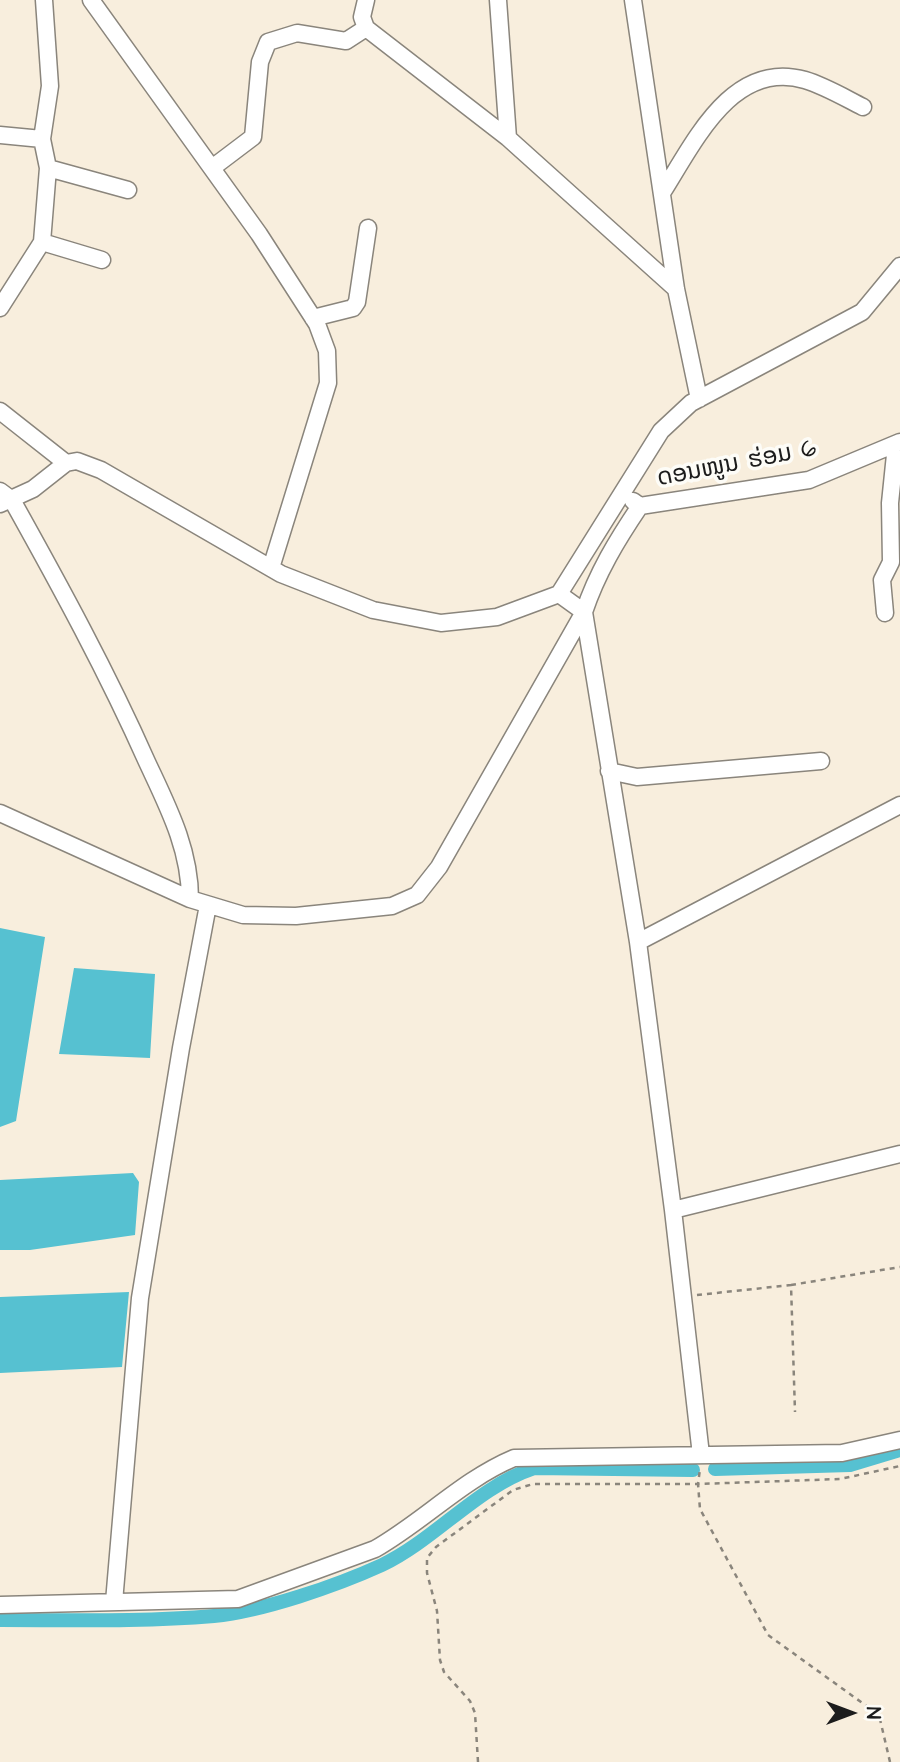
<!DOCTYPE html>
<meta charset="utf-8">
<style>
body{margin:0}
#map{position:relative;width:900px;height:1762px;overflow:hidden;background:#f8eedd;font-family:"Architects Daughter",sans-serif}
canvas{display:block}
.north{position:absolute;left:816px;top:1678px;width:70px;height:70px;-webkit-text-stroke:5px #fdfcf7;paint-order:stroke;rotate:90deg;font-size:19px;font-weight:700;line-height:28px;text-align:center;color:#1c1c1c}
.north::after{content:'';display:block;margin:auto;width:24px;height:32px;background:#1c1c1c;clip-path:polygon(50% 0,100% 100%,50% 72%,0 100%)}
</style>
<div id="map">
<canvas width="900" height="1762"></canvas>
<div class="north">N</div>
</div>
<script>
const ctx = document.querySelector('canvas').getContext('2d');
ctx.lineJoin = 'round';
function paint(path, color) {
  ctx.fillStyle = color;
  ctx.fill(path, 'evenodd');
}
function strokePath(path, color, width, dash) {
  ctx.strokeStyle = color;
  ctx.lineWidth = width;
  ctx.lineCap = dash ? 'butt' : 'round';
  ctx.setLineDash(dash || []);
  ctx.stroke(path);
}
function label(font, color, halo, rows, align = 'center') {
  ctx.font = font + ' "Architects Daughter","Noto Sans Lao",sans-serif';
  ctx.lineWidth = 7;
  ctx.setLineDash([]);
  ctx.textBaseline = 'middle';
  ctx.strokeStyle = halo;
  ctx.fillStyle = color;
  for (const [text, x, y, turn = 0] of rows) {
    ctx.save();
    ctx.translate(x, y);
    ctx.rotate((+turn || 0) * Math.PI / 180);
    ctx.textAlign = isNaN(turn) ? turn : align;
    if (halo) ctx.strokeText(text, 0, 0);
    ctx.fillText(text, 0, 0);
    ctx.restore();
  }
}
const water = new Path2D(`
 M0,928L45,937L16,1121L0,1127Z
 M74,968L155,974L150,1058L59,1054Z
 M133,1173L139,1182L135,1235L30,1250H0V1180Z
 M129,1292L122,1367L0,1373V1297Z`);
const canal = new Path2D(`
 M715,1469L850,1465L900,1450
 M0,1620C71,1620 143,1622 214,1616C263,1611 336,1586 382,1565C436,1539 477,1487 534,1468L693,1470`);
const path = new Path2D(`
 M791,1285L900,1267
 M697,1295L791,1285L795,1412
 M478,1762L475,1713L470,1701L444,1672L440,1660L437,1611L427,1573V1558L436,1547L513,1490L533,1484H698L700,1469
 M890,1762L879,1715L768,1635L700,1509L698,1484L840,1479L900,1466`);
const minor = new Path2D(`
 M91,0L259,234L317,324L327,351L328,383L271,568
 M366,0L362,17L366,28L508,138L676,289
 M498,0L508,138
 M633,0L676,289L699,399
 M0,135L42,139
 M48,168L128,190
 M212,168L253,137L260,62L268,42L297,33L346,41L366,28
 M662,193C694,143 732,59 805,80C825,86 845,98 863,107
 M42,242L102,260
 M0,308L42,242L48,168L42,139L50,86L44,0
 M313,318L353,308L357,302L368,228
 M0,411L66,463
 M0,491L12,500C60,586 107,672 147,762C168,807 190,849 190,899
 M633,501L640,506L809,480L900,442
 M0,504L33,489L66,463L77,461L101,470L281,574L373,610L441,623L497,617L559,594L661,431L691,403L862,312L900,266
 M559,594L584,612L638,942L673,1210L701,1455
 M885,613L882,580L891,562L890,503L896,445
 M609,771L637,777L821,761
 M0,813L190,899L243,915L296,916L392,906L417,895L439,867L584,612C597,573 617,540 640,506
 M638,942L900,805
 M673,1210L900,1154
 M114,1602L140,1298L181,1048L208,905
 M0,1605L238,1599L375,1549C424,1521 462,1480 514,1458L842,1453L900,1440`);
const streetNames = [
 ["ດອນໜູນ ຮ່ອມ 6",737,465,-11]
];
paint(water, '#56c1d1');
strokePath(canal, '#56c1d1', 14);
strokePath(minor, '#8a857c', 19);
strokePath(path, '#8a857c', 2.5, [5, 5]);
strokePath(minor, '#fff', 16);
label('24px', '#1c1c1c', '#fdfcf7', streetNames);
</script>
